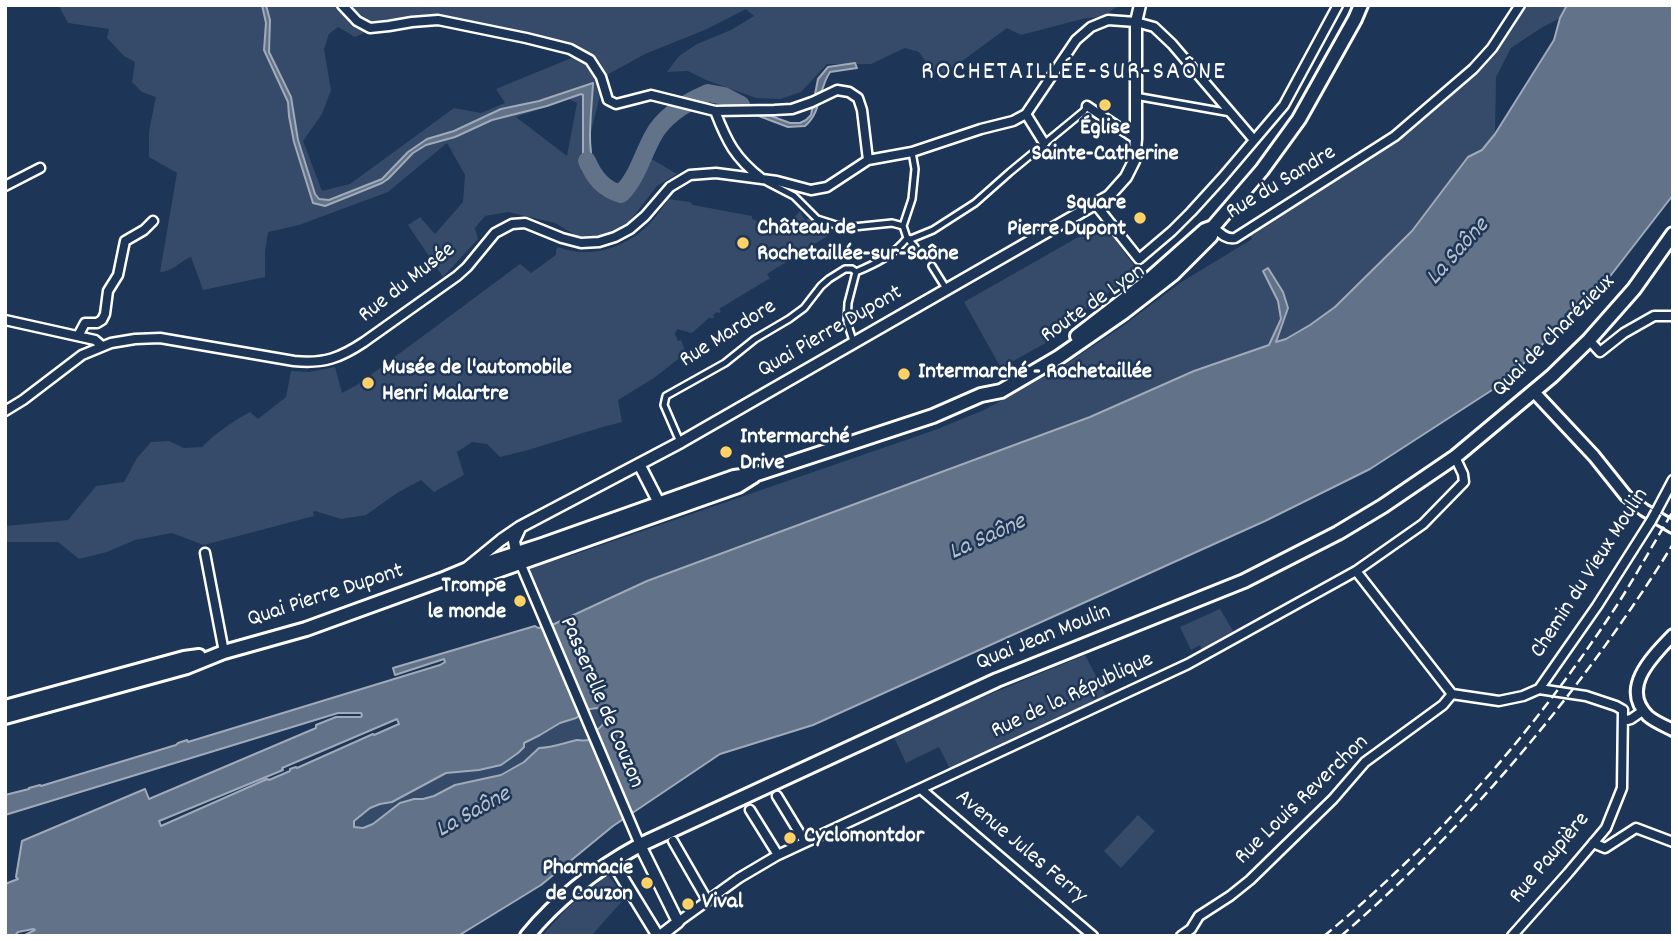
<!DOCTYPE html>
<meta charset="utf-8">
<style>
body{margin:0}
#map{position:relative;width:1678px;height:941px;overflow:hidden;background:#1d3557;font-family:Dekko,sans-serif}
canvas{display:block}
.frame{position:absolute;inset:0;border:7px solid #fff;pointer-events:none}
</style>
<div id="map">
<canvas width="1678" height="941"></canvas>
<div class="frame"></div>
</div>
<script>
const ctx = document.querySelector('canvas').getContext('2d');
ctx.lineJoin = 'round';
function paint(path, color) {
  ctx.fillStyle = color;
  ctx.fill(path, 'evenodd');
}
function strokePath(path, color, width, dash) {
  ctx.strokeStyle = color;
  ctx.lineWidth = width;
  ctx.lineCap = dash ? 'butt' : 'round';
  ctx.setLineDash(dash || []);
  ctx.stroke(path);
}
function label(font, color, halo, rows, align = 'center') {
  ctx.font = font + ' Dekko,sans-serif';
  ctx.lineWidth = 5;
  ctx.setLineDash([]);
  ctx.textBaseline = 'middle';
  ctx.strokeStyle = halo;
  ctx.fillStyle = color;
  for (const [text, x, y, turn = 0] of rows) {
    ctx.save();
    ctx.translate(x, y);
    ctx.rotate((+turn || 0) * Math.PI / 180);
    ctx.textAlign = isNaN(turn) ? turn : align;
    if (halo) ctx.strokeText(text, 0, 0);
    ctx.fillText(text, 0, 0);
    ctx.restore();
  }
}
const green = new Path2D(`
 M57,5H1119L1103,17L1086,18L1021,35L1007,28L958,64L940,81L919,52L905,48L871,64H827L801,92L780,99L756,98L706,80L688,71L667,72L679,56L697,44L731,30L754,16L746,9L707,29L645,54L605,76L581,171L602,196L632,170L650,158L677,174L657,186L629,222L603,237L577,236L555,223L508,212L485,216L475,228L478,239L443,277L408,225L420,217L435,234L463,202L465,175L447,143L388,192L299,225L268,232L265,251V277L203,290L191,257C179,262 172,272 160,272L177,173L149,157V131L156,97L142,92L132,82L135,62L124,56L107,38L109,29L68,23L60,8ZM421,16C457,18 493,25 528,34C548,39 567,43 586,52L496,89L505,103L481,113L454,108L350,184L322,191L303,141L322,114L331,90L324,49L329,34L338,27L355,37L387,22ZM569,99L577,103L567,156L516,117Z
 M1523,5H1567L1560,18L1541,28L1511,48L1496,77L1495,135L1482,150L1468,158L1412,231L1335,307L1310,325L1286,339L1194,371L1090,417L647,581L552,625L528,572L534,566L567,557L935,430L984,410L1060,368L1120,328L1180,283L1252,239L1249,233L1387,145L1479,67Z
 M668,199L690,202L693,205L752,216V219L782,231L800,211L805,220L812,217L826,229L829,235L767,274L770,279L767,280L719,309L721,311L719,313L717,312L713,315L714,317L712,319L710,317L692,333L677,329L675,334L678,341L681,340L686,353L654,378L618,400L622,422C581,432 541,448 500,457L487,444L472,442L457,452L464,475L434,492L421,480L397,493L366,515L341,519L315,511L313,512L314,516L204,545L172,533L135,540L107,552L79,559L58,542H5V526L68,520L96,486L124,482L137,458L151,442L169,441L184,448L202,447C217,432 232,422 250,412L258,419L286,397L291,371L309,372L335,367L342,393L357,385L520,264L531,273L556,255V250L558,247C590,260 629,247 651,222C658,215 663,207 668,199Z
 M1103,223L1138,271L1049,336L1051,340L1001,368L964,302Z
 M1220,609L1233,631L1202,649L1200,645L1191,650L1180,627Z
 M1085,655L1106,695L950,769L939,747L906,763L894,737L980,697L981,698Z
 M597,708L605,709L607,713L605,724L595,732L594,735L587,740H579L546,749L530,755L524,762L501,775L449,787L442,793L434,796L423,799H414L400,803L373,824L363,828L354,827V821L370,808L380,804L392,802L446,773L494,767L530,739L540,735L560,723L568,721L590,709Z
 M1138,815L1155,831L1121,868L1104,851Z
 M608,875L625,898L591,936H542L567,908Z`);
const water = new Path2D(`
 M262,5H266L270,20L269,52L291,97L298,140L315,194L319,199L329,200L382,179L408,152L427,139L454,131L501,109L539,101L593,83C592,110 584,155 599,178L593,183L585,173L583,163V95L581,94L547,106L492,120L455,137L426,145L413,153L388,179L382,183L325,206L313,203L294,142L289,116L288,102L264,50L266,23Z
 M1567,5H1673V195L1611,275L1506,381L1370,469L1265,521L813,725L720,754L613,826L541,885L458,936H23L35,930L33,929L18,932L14,936H5V884L18,879L16,877L22,841L145,789L149,799L316,728V725L336,717H361L362,715L361,713H338L5,815V795L29,789V788L40,785L41,786L176,745L178,743L187,740L188,742L440,665L445,662L444,659L395,675L393,668L535,626L538,628L552,625L647,581L1090,417L1194,371L1269,345L1281,319L1278,301L1263,271L1268,268L1283,292L1288,308L1276,342L1286,339L1310,325L1335,307L1412,231L1468,157L1482,150L1495,134L1554,40L1560,18ZM597,708L605,709C609,721 603,725 595,732C592,736 594,738 588,740C584,741 580,740 577,740C564,743 552,748 539,748L524,762L501,775L455,785L434,796L423,799H414L400,803L373,824L363,828L354,827V821L370,808L380,804L392,802L446,773L479,770L501,765L518,753L524,747V743L540,735L560,723L576,718L590,709ZM397,719L399,724L374,735L373,734L297,768L296,767L290,769V771L269,780L267,779L161,826L159,821L164,819L283,770L282,768Z
 M855,63L857,68L830,72C818,89 822,112 805,126L788,127L751,113L719,96L723,93L740,102L749,108L790,123H800L806,120L811,115L818,79L828,67Z
 M649,150C644,162 630,203 613,198C608,196 602,191 598,188L605,183C630,197 631,173 640,157C643,154 646,152 649,150Z`);
const river = new Path2D(`
 M587,161C594,177 603,189 621,194C637,178 642,156 653,136C664,115 687,102 708,93L724,96L741,105`);
const pedestrian = new Path2D(`
 M1135,96L1231,113
 M912,152L915,169L912,199L903,226L907,238L915,247
 M767,182L794,196L817,219L836,225L853,227L892,223L903,226
 M932,266L947,290
 M856,272C875,264 894,255 907,238L911,239L933,230L975,203L1010,172L1084,111L1087,106
 M854,344L847,322L848,303L856,272
 M680,442L664,405L666,396L725,363L755,339L789,319L804,308L821,286L829,279L845,269H852L856,272`);
const minor = new Path2D(`
 M342,5L357,21L370,28L389,26L412,22L438,20L526,38L570,49L590,60L601,77L608,100L616,104L651,95L715,111L774,110L792,109L812,102L837,90L849,92L858,98L862,110L868,160
 M1087,106L1136,139
 M715,111C727,142 735,158 762,179
 M1026,114L1044,143
 M5,186L40,168
 M1096,205L1139,259L1172,231L1191,212L1222,178L1284,105L1338,5
 M1213,227C1219,232 1226,240 1235,238L1395,136L1473,69L1492,48L1520,5
 M5,320L95,340L102,346
 M78,336L85,323H97L102,320L105,314L108,291L118,275L125,241L144,230L153,221
 M1589,340L1600,352L1624,333L1654,316H1673
 M5,411L23,400L82,355L111,343L135,339L160,338L294,361C324,364 340,358 364,342L457,276L467,267L495,233L512,224L525,223L562,238L581,243L599,242L615,237L630,229L645,216L670,187L690,175L716,173L777,181L811,190L827,187L868,160L912,152L981,129L1013,121L1026,114L1076,40L1091,27L1108,20L1136,22L1154,27L1172,44L1254,140
 M1656,512L1673,480
 M205,553L224,652
 M518,558L640,845
 M1356,571L1452,694L1499,701L1523,696L1539,689L1586,696L1616,706L1623,710
 M1539,689L1597,606L1651,521
 M1623,721L1631,719L1644,710
 M922,790L1093,936
 M777,796L805,842
 M750,810L778,855
 M673,841L707,900
 M1593,843L1605,848L1636,828L1673,842
 M678,922L739,878L778,855L1188,664L1356,571L1423,524L1464,482L1463,474L1455,457
 M1181,936L1191,929L1199,916L1230,896L1250,880L1333,799L1365,762L1443,705L1452,694
 M1512,936L1568,873L1606,828L1622,788L1623,710`);
const tertiary = new Path2D(`
 M639,464L659,503
 M516,552L514,541L520,528
 M468,567L501,540L520,527L681,442L1109,196L1126,177L1134,161L1136,139V22L1140,5
 M640,845L678,922L660,936
 M612,861L658,936`);
const secondary = new Path2D(`
 M1534,392L1594,456L1626,496L1644,510L1673,527
 M1673,635C1653,656 1619,688 1648,716C1655,722 1665,726 1673,730`);
const primary = new Path2D(`
 M1077,336L1143,285L1205,230L1213,227L1262,170L1299,119L1355,19L1361,5
 M445,581L463,582L497,571L738,486L754,476
 M5,707L184,658L199,656
 M5,717L187,667L224,652L306,629L441,580L465,570L545,544L734,477L757,474L933,416L981,395L1001,391L1059,357L1124,312L1173,274L1211,236L1213,227
 M527,936C559,897 596,869 640,845L997,680L1244,581L1338,533L1383,506L1455,457L1552,376L1589,340L1634,289L1673,234`);
const rail = new Path2D(`
 M1324,936C1439,841 1538,727 1619,602C1638,572 1655,541 1673,511
 M1341,936C1439,851 1526,755 1602,650C1627,615 1651,580 1673,544`);
const minorBridge = new Path2D(`
 M1651,521L1656,512`);
const markers = [
 [1105,105,7,"#ffd166"],
 [1140,218,7,"#ffd166"],
 [743,243,7,"#ffd166"],
 [904,374,7,"#ffd166"],
 [368,383,7,"#ffd166"],
 [726,452,7,"#ffd166"],
 [520,601,7,"#ffd166"],
 [790,838,7,"#ffd166"],
 [647,883,7,"#ffd166"],
 [688,904,7,"#ffd166"]
];
const poiNames = [
 ["Église",1105,130,"center"],
 ["Sainte-Catherine",1105,156,"center"],
 ["Square",1126,205,"right"],
 ["Pierre Dupont",1126,231,"right"],
 ["Château de",757,230],
 ["Rochetaillée-sur-Saône",757,256],
 ["Musée de l'automobile",382,370],
 ["Henri Malartre",382,396],
 ["Intermarché - Rochetaillée",918,374],
 ["Intermarché",740,439],
 ["Drive",740,465],
 ["Trompe",506,588,"right"],
 ["le monde",506,614,"right"],
 ["Cyclomontdor",804,838],
 ["Pharmacie",633,870,"right"],
 ["de Couzon",633,896,"right"],
 ["Vival",702,904]
];
const streetNames = [
 ["Rue du Sandre",1282,184,-31],
 ["Rue du Musée",408,284,-38],
 ["Route de Lyon",1094,305,-35],
 ["Quai Pierre Dupont",831,333,-30],
 ["Rue Mardore",729,335,-32],
 ["Quai de Charézieux",1555,337,-45],
 ["Chemin du Vieux Moulin",1591,574,-57],
 ["Quai Pierre Dupont",326,597,-18],
 ["Quai Jean Moulin",1044,639,-22],
 ["Rue de la République",1073,697,-25],
 ["Passerelle de Couzon",600,703,67],
 ["Rue Louis Reverchon",1303,801,-44],
 ["Avenue Jules Ferry",1020,848,40],
 ["Rue Paupière",1551,859,-50]
];
const waterNames = [
 ["La Saône",1459,253,-48],
 ["La Saône",988,539,-24],
 ["La Saône",474,814,-29]
];
const quarterNames = [
 ["ROCHETAILLÉE-SUR-SAÔNE",1074,74]
];
paint(green, '#364b69');
paint(water, '#617289');
strokePath(water, '#a0aab8', 2);
strokePath(river, '#617289', 18);
strokePath(pedestrian, '#fff', 10);
strokePath(minor, '#fff', 13);
strokePath(tertiary, '#fff', 15);
strokePath(secondary, '#fff', 16);
strokePath(primary, '#fff', 18);
strokePath(pedestrian, '#1d3557', 5);
strokePath(minor, '#1d3557', 8);
strokePath(tertiary, '#1d3557', 10);
strokePath(secondary, '#1d3557', 10);
strokePath(primary, '#1d3557', 12);
strokePath(rail, '#fff', 2.5, [10, 5]);
strokePath(minorBridge, '#fff', 13, []);
strokePath(minorBridge, '#1d3557', 8);
for (const [x, y, r, color] of markers) {
  const dot = new Path2D();
  dot.arc(x, y, r, 0, 2 * Math.PI);
  ctx.fillStyle = color;
  ctx.fill(dot);
  strokePath(dot, '#1d3557', 2.5);
}
label('bold 23px', '#fff', '#1d3557', poiNames, 'left');
label('23px', '#fff', '#1d3557', streetNames);
label('italic 24px', '#b8c0ca', '#1d3557', waterNames);
ctx.letterSpacing = '2px';
label('26px', '#fff', '#1d3557', quarterNames);
ctx.letterSpacing = '0px';
</script>
